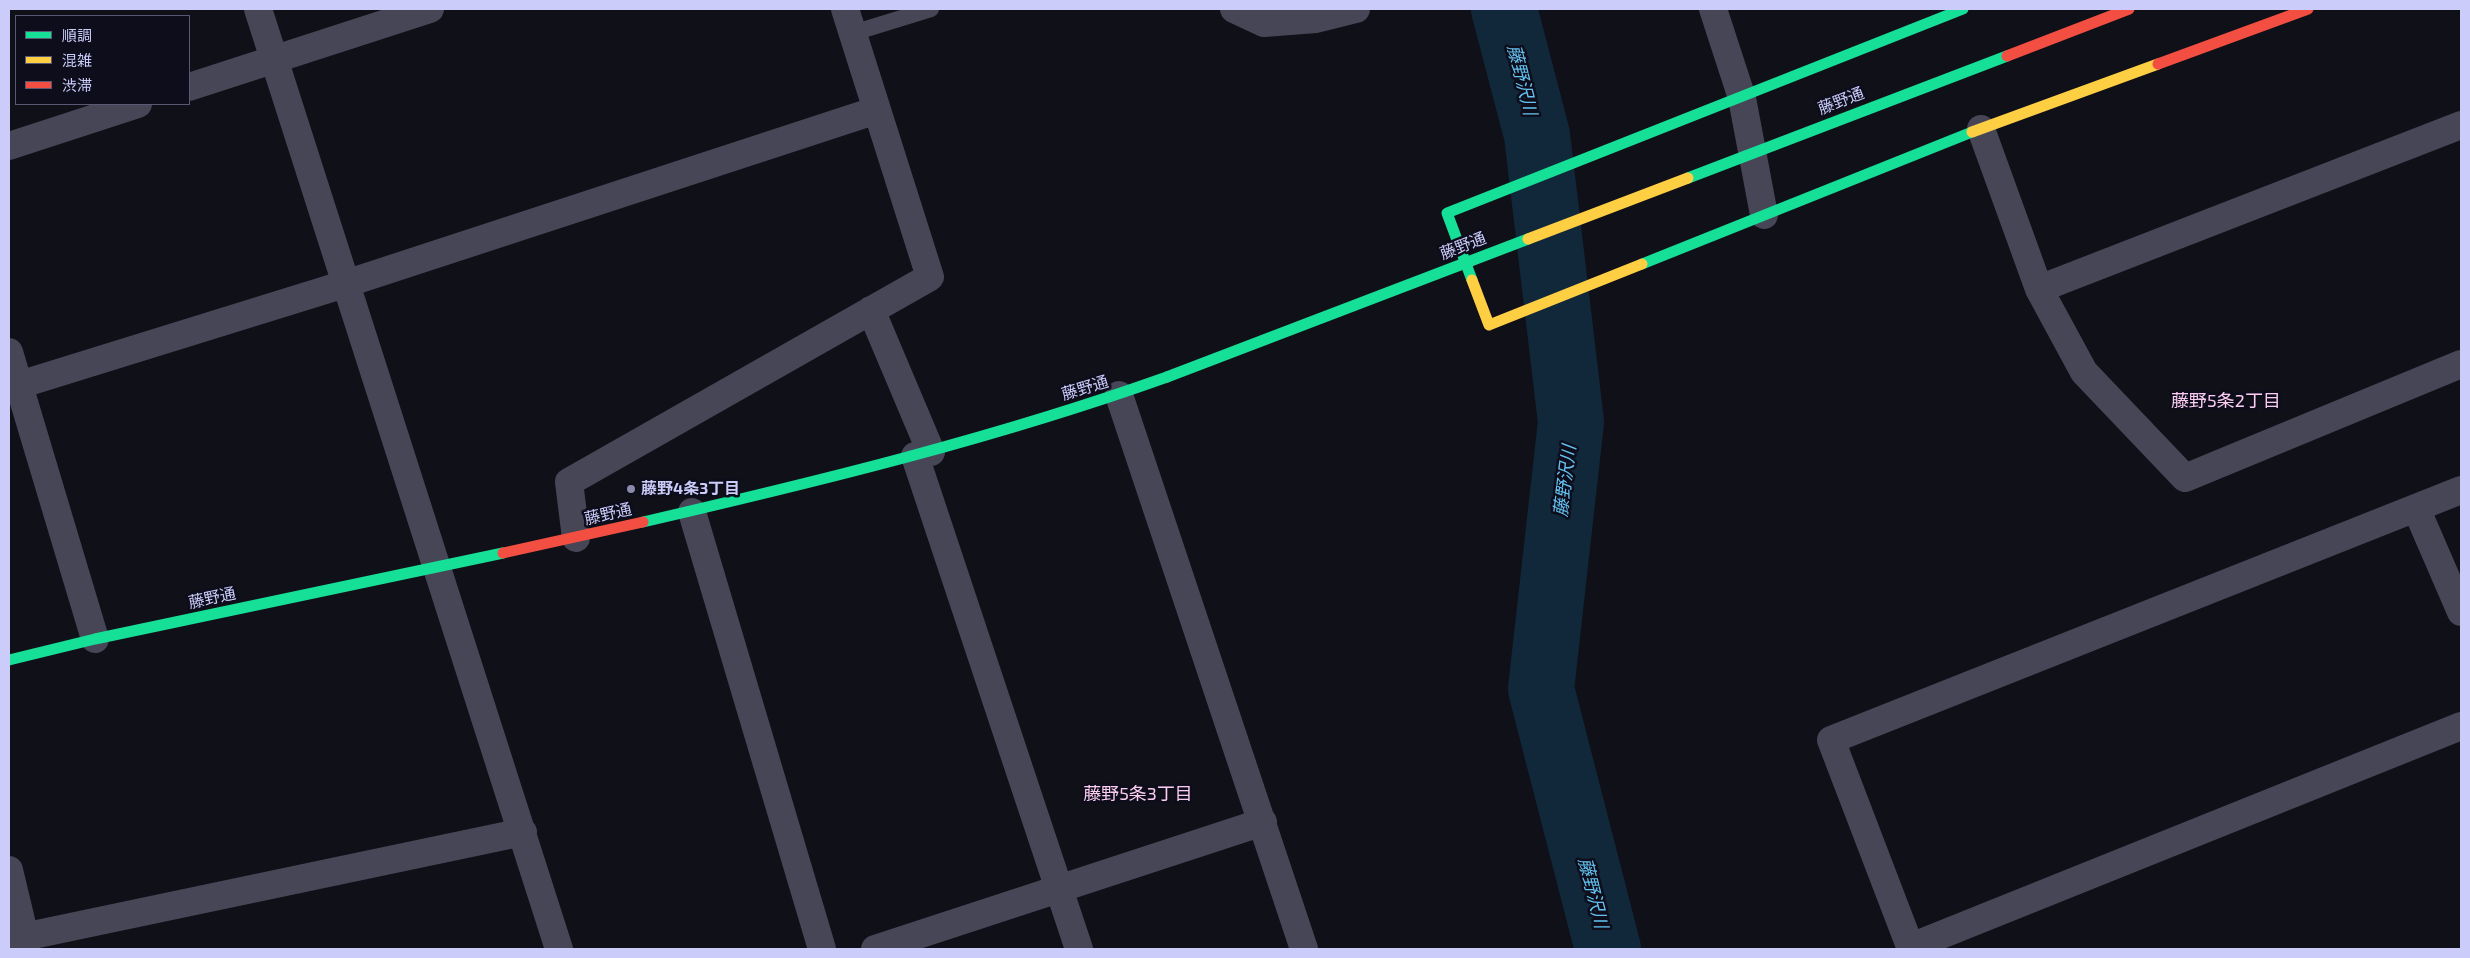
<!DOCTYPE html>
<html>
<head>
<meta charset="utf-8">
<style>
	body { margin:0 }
	#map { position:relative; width:2470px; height:958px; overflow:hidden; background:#101018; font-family:"Exo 2","Noto Sans JP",sans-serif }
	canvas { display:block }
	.frame { position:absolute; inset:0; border:10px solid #cbccfa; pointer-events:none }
	.legend { position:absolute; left:15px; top:15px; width:175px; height:90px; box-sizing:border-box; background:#0d0d1b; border:1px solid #595974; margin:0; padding:6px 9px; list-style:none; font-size:15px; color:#cbccfa }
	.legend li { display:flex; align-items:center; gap:10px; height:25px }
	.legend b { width:25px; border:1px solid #595974 }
</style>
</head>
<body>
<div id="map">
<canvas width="2470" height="958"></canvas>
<div class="frame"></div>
<ul class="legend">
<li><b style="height:6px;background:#16e098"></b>順調</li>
<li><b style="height:6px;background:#ffcf43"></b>混雑</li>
<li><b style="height:6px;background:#f24e42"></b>渋滞</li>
</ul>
</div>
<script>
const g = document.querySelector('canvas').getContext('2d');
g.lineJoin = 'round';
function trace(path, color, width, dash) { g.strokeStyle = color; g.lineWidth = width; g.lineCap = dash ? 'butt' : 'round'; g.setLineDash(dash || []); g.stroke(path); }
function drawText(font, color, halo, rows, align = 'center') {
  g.font = font + ' "Exo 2","Noto Sans JP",sans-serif'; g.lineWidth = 5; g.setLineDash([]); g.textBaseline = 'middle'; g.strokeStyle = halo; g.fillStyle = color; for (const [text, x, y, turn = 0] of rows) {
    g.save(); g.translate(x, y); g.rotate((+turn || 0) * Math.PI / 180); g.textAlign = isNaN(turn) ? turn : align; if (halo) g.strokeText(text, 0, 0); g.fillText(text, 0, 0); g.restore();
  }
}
const river = new Path2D(`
	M 1504,9 L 1537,135 L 1571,422 L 1541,689 L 1608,949`);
const lane = new Path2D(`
	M 853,33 L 931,9`);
const street = new Path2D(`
	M 258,9 L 559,949
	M 1234,9 L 1264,23 L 1316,19 L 1356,9
	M 1713,9 L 1742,98 L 1764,215
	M 189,87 L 430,9
	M 1981,129 L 2039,289 L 2084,372 L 2185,478 L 2461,364
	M 9,146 L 138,104
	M 2039,289 L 2461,125
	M 871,310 L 931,452
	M 9,352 L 95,639
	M 19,385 L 345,284 L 877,110
	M 1119,395 L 1304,949
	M 915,456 L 1079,949
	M 2416,508 L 2461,612
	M 692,512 L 822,949
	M 576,538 L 569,482 L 930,277 L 845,9
	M 9,870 L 25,937
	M 9,940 L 523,832
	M 1911,947 L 2461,726
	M 875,949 L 1263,822
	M 1911,949 L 1831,740 L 2461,490`);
const fast = new Path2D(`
	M 1642,264 L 1972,132
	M 1472,280 L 1447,213 L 1963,9
	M 643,522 C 820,481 996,438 1167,377
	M 9,660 L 95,639 L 503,553`);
const slow = new Path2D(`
	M 1972,132 L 2158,64
	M 1472,280 L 1489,325 L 1642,264`);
const jam = new Path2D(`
	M 2158,64 L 2308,9
	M 503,553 L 643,522`);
const fastBridge = new Path2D(`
	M 1688,178 L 2007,56
	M 1167,377 L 1528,239`);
const slowBridge = new Path2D(`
	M 1528,239 L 1688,178`);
const jamBridge = new Path2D(`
	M 2007,56 L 2129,9`);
const markers = [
	[631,489,5,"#8a8aab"]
];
const streetNames = [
	["藤野通",1841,101,-21],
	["藤野通",1463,246,-21],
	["藤野通",1085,388,-17],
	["藤野通",608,514,-13],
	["藤野通",212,598,-12]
];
const poiNames = [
	["藤野4条3丁目",641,489]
];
const waterNames = [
	["藤野沢川",1522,80,76],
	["藤野沢川",1565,481,-83],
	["藤野沢川",1593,893,76]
];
const neighbourhoodNames = [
	["藤野5条2丁目",2226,401],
	["藤野5条3丁目",1138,794]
];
trace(river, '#11283b', 66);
trace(lane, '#464657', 16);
trace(street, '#464657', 28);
trace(fast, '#16e098', 11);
trace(slow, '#ffcf43', 11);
trace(jam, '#f24e42', 11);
trace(fastBridge, '#16e098', 11);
trace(slowBridge, '#ffcf43', 11);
trace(jamBridge, '#f24e42', 11);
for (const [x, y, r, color] of markers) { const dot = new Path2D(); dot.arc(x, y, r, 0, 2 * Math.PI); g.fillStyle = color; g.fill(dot); trace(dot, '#0d0d1b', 2); }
drawText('16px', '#cbccfa', '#0d0d1b', streetNames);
drawText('bold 16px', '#cbccfa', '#0d0d1b', poiNames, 'left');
drawText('italic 18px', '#63c2f0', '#0d0d1b', waterNames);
drawText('18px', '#facdf0', '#0d0d1b', neighbourhoodNames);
</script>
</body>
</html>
